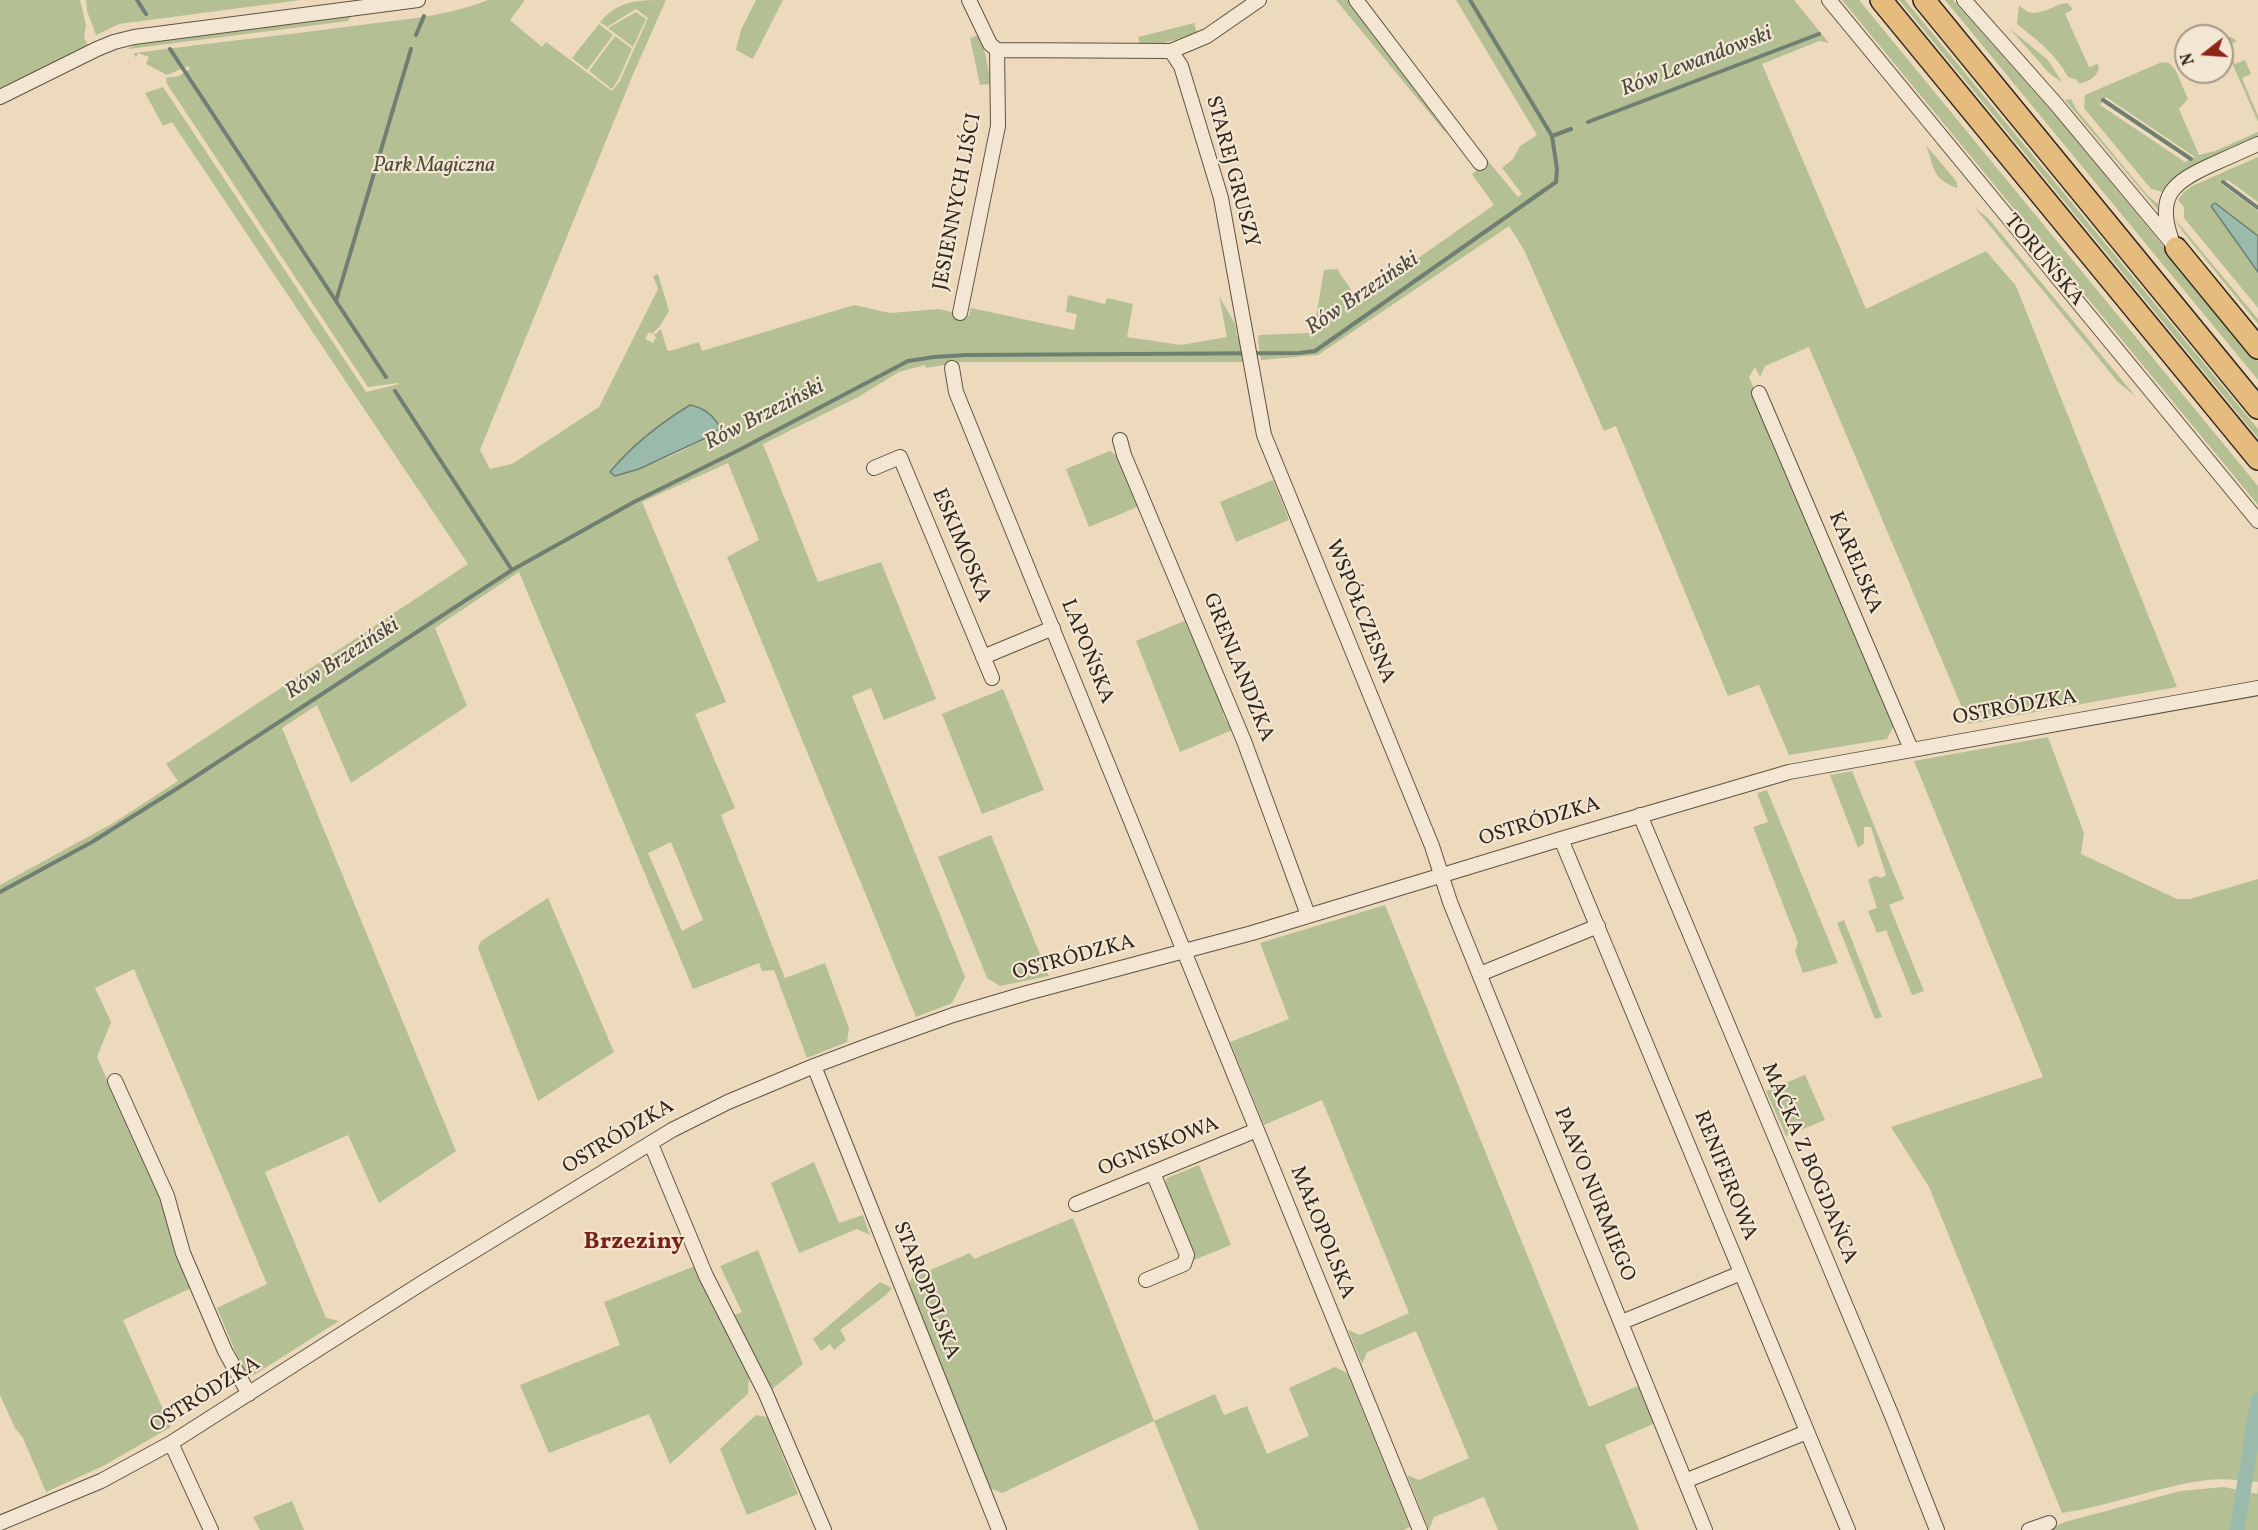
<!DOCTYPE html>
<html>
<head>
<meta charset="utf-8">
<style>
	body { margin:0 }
	#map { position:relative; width:2258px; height:1530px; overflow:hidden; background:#edd9bb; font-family:Vollkorn,serif }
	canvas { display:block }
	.north { position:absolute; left:2174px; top:24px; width:60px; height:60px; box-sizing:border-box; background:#f3e6d3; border:2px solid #a5998a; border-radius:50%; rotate:253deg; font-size:16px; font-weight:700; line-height:24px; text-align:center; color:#2f261d }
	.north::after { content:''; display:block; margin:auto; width:21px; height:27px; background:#8f2418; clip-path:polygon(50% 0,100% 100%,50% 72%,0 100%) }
</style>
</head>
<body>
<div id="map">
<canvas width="2258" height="1530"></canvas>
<div class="north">N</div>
</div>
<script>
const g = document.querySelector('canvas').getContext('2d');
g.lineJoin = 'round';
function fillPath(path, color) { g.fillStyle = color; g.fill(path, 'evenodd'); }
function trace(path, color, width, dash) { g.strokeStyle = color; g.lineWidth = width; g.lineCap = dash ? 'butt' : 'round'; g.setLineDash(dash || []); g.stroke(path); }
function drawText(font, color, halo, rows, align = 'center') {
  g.font = font + ' Vollkorn,serif'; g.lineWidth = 4.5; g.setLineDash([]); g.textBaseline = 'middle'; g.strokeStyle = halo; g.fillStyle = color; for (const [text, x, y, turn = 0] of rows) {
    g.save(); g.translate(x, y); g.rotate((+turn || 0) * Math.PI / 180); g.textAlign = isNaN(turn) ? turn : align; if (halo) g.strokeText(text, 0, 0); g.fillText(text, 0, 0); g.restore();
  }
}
const green = new Path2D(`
	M 0,0 L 80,0 L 86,25 L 84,38 L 88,45 L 0,88 Z
	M 86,0 L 301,0 L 119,24 L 96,35 L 87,11 Z
	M 488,0 L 525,0 L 510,20 L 542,47 L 546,42 L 612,91 L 620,81 L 648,18 L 636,9 L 607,27 L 600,22 C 619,0 638,0 666,0 L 634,72 L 480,450 L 490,469 L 512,464 L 599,407 L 658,289 L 653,276 L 658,274 L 669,311 L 660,326 L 652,334 L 649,332 L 645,339 L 653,343 L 656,337 L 654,335 L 661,329 L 667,350 L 670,351 L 699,342 L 702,351 L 854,305 L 890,313 L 939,309 L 969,316 L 971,308 L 1074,330 L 1077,314 L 1066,312 L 1068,295 L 1105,304 L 1107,298 L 1133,304 L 1127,337 L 1181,345 L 1227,337 L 1219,296 L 1235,324 L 1237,336 L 1240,337 L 1247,373 L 1245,373 L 1243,362 L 962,362 L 926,368 L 925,365 L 899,372 L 858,397 L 763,444 L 818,582 L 881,562 L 936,699 L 884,720 L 871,688 L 852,696 L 965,977 L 952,1003 L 916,1017 L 727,557 L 759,540 L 728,463 L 642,502 L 726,702 L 695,714 L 735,808 L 721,815 L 785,978 L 825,963 L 849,1028 L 847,1042 L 807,1058 L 774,970 L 762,971 L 759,963 L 693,989 L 519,572 L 435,628 L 467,706 L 351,783 L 317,705 L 282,728 L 456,1151 L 379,1203 L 348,1135 L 265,1172 L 326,1318 L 339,1321 L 254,1375 L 244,1372 L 217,1308 L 267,1284 L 134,969 L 95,988 L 111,1022 L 97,1057 L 163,1204 L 174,1246 L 191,1288 L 123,1320 L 171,1427 L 105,1465 L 46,1492 L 23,1438 L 15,1428 L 0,1395 L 0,885 L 115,822 L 178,781 L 166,764 L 468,564 L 172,122 L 163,126 L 145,93 L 163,87 L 366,392 L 399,384 L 398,383 L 368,387 L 167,84 L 166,78 L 179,76 L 190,69 L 188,66 L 167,75 L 146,64 L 149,57 L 138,53 L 136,58 L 134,54 L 135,53 C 207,43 280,36 353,26 C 397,20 446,17 488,0 ZM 690,406 L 706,411 L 720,428 C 692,450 649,466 616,476 ZM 671,842 L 703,920 L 682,931 L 648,853 Z
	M 756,0 L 783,0 L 753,59 L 736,50 L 741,30 Z
	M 1336,0 L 1348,0 L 1447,129 L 1445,132 Z
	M 1456,0 L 1794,0 L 1829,43 L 1819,41 L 1762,64 L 1866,309 L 1986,251 L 2016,286 L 2177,687 L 1969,724 L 1809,347 L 1765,366 L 1760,377 L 1755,367 L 1749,377 L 1895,723 L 1887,739 L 1789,755 L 1759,685 L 1728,696 L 1616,426 L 1604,431 L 1524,250 L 1509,226 L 1318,355 L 1261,360 L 1258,341 L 1259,335 L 1310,333 L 1321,325 L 1316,317 L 1324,270 L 1337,269 L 1358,300 L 1494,205 L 1472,174 L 1488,161 L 1518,197 L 1522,194 L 1502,168 L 1513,159 L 1520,146 L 1537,135 Z
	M 1842,0 L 1859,0 L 2258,486 L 2258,505 Z
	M 1899,0 L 1905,0 L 2258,429 L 2258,438 Z
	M 1945,0 L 1953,0 L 2062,123 L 2258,361 L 2258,380 Z
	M 2067,3 L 2073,9 L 2065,14 L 2089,67 L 2097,64 L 2099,66 C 2098,77 2089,81 2079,84 L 2077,80 L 2068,77 C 2055,53 2038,41 2017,24 L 2019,5 C 2035,23 2049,5 2067,3 Z
	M 636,12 L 646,19 L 633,47 L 608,28 Z
	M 351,16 L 348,21 L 128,49 L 134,45 L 174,38 Z
	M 1194,23 L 1197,33 L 1161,44 L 1140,46 L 1138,37 Z
	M 599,24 L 613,35 L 587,70 L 572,58 Z
	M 2009,28 L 2048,60 L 2062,82 L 2050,74 Z
	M 979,35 L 985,53 L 991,84 L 980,85 L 970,38 Z
	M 615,36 L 632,49 L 618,80 L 612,89 L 589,71 Z
	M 2222,37 L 2231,37 L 2237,41 L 2227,46 L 2235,64 L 2245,60 L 2251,74 L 2242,78 L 2258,116 L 2258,122 L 2225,47 L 2222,48 Z
	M 2162,62 L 2169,63 L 2175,69 L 2188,99 L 2179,109 L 2199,155 L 2215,151 L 2258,132 L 2258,138 L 2182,172 L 2172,180 L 2163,192 L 2151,189 L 2084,108 L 2085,95 ZM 2106,97 L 2195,157 L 2185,162 L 2100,105 Z
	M 2071,99 L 2076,109 L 2148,196 L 2158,204 L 2158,210 L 2065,100 Z
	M 1926,145 L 1957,182 L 1957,188 C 1932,179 1934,167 1926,145 Z
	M 2258,157 L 2258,202 L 2228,180 L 2220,183 L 2258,211 L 2258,308 L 2184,218 L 2184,207 L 2178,200 L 2184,192 L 2192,186 Z
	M 1975,208 L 1988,218 L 2136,397 L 2118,382 Z
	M 2174,218 L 2258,319 L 2258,324 L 2183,232 Z
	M 1110,451 L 1118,457 L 1142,505 L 1089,527 L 1066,469 Z
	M 1273,480 L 1289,520 L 1236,542 L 1220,502 Z
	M 1189,619 L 1227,710 L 1223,713 L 1226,721 L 1231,720 L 1235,729 L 1180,752 L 1136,641 Z
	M 1003,689 L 1044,790 L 982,814 L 942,714 Z
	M 2048,737 L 2084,833 L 2081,854 L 2177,899 L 2190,899 L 2258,879 L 2258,1482 C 2241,1481 2224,1478 2207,1480 C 2158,1486 2111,1506 2062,1513 L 1929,1187 L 1891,1127 L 2043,1077 L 1914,761 Z
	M 1852,771 L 1904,899 L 1889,905 L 1924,991 L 1912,995 L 1886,930 L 1877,933 L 1868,911 L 1877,908 L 1868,880 L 1875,876 L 1881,878 L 1886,875 L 1871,827 L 1864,827 L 1864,843 L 1858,848 L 1830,775 Z
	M 1767,790 L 1838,963 L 1803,973 L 1795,951 L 1798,943 L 1753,827 L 1768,822 L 1757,793 Z
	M 991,835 L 1049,976 L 1000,986 L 987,978 L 938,857 Z
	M 548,898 L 614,1052 L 538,1101 L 478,948 L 481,941 Z
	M 1385,905 L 1589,1407 L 1640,1385 L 1655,1423 L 1605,1445 L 1639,1530 L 1498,1530 L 1484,1497 L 1434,1517 L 1429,1530 L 1407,1475 L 1419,1480 L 1469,1458 L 1416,1331 L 1367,1352 L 1362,1364 L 1348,1330 L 1360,1335 L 1409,1313 L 1322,1100 L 1264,1125 L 1230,1042 L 1289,1019 L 1260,943 Z
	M 1844,920 L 1882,1017 L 1875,1019 L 1837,923 Z
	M 1805,1075 L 1825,1120 L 1786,1136 L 1766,1091 Z
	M 814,1162 L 839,1223 L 863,1215 L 870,1235 L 857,1229 L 799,1253 L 771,1183 Z
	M 1199,1165 L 1231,1245 L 1194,1260 L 1164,1186 L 1167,1178 Z
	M 1073,1218 L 1154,1421 L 1215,1394 L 1224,1415 L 1247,1406 L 1267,1454 L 1309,1436 L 1289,1388 L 1335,1367 L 1347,1373 L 1410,1527 L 1404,1530 L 1199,1530 L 1154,1421 L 1002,1493 L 989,1488 L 907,1286 L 912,1278 L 970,1253 L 974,1259 Z
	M 758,1250 L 803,1364 L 771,1390 L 733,1315 L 742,1312 L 720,1266 Z
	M 695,1266 L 749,1377 L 748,1394 L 670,1464 L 649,1414 L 549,1453 L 520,1385 L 620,1345 L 604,1302 Z
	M 880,1282 L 892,1288 L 886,1295 L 840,1330 L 846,1340 L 834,1350 L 830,1344 L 821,1351 L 813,1339 Z
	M 756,1415 L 767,1417 L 798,1494 L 747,1515 L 720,1449 Z
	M 2224,1487 L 2257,1494 L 2258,1488 L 2258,1530 L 2046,1530 L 2065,1522 L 2180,1491 Z
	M 292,1501 L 304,1530 L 260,1530 L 253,1517 Z`);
const water = new Path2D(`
	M 2215,203 L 2258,236 L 2258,272 L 2211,206 Z
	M 690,405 C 704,408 714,415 720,428 L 710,436 L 639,469 L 615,476 L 610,472 C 633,444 659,424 690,405 Z`);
const stream = new Path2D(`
	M 137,0 L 146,14
	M 416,35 L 424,16
	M 170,49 L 386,377
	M 2103,100 L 2191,159
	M 1588,122 L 1819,34
	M 1552,136 L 1571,129
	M 2223,182 L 2258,208
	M 336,301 L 411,49
	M 395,391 L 512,570
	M 0,892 L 92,842 L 181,786 L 512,570 L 634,502 L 741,449 L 908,361 L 934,357 L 966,355 L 1299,353 L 1315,351 L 1556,182 L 1557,169 L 1552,136 L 1470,0`);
const canal = new Path2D(`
	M 2237,1530 L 2258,1400`);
const minor = new Path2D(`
	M 969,0 L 990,44 L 997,50
	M 1356,0 L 1480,163
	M 1829,0 L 2258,521
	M 1964,0 L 2056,104 L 2176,248
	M 997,50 L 1171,51 L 1207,36 L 1259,0
	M 1171,51 L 1181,66 L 1221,198 L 1264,435 L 1432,846 L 1450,902 L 1705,1530
	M 0,97 L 97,49 L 114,42 L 134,37 L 418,0
	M 2171,238 C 2156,195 2174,182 2211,165 C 2227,158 2242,151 2258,144
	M 960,313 L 998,126 L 997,50
	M 952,368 L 956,392 L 1420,1530
	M 1759,393 L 1911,749
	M 1120,440 L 1124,455 L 1244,741 L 1308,915
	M 874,468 L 900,457 L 992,678
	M 983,657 L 1053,628
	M 1640,815 L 1892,1416 L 1937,1530
	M 1561,839 L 1848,1530
	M 1480,974 L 1598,926
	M 814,1066 L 999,1530
	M 115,1081 L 167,1196 L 183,1253 L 225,1351 L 249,1394
	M 651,1144 L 706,1276 L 765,1392 L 824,1530
	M 1076,1204 L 1257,1130
	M 1146,1280 L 1184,1264 L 1187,1255 L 1153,1173
	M 1622,1322 L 1741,1273
	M 171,1443 L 211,1530
	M 1685,1481 L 1807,1432
	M 0,1523 L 101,1481 L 171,1443 L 425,1281 L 672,1130 L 728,1102 L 814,1066 L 875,1043 L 953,1015 L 1027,993 L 1252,933 L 1561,839 L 1789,772 L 2258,688
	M 2029,1530 L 2049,1523`);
const highway = new Path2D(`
	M 1881,0 L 2258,459
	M 1924,0 L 2258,408
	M 2176,248 L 2258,348`);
const parkNames = [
	["Park Magiczna",434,167]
];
const streetNames = [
	["STAREJ GRUSZY",1231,172,75],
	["JESIENNYCH LIŚCI",959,202,-79],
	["TORUŃSKA",2043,261,50],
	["ESKIMOSKA",960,546,67],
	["KARELSKA",1854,563,67],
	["WSPÓŁCZESNA",1359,612,68],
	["LAPOŃSKA",1086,652,68],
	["GRENLANDZKA",1237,668,68],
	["OSTRÓDZKA",2015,709,-10],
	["OSTRÓDZKA",1540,823,-17],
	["OSTRÓDZKA",1074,959,-15],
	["OSTRÓDZKA",619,1138,-31],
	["OGNISKOWA",1159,1148,-22],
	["MAĆKA Z BOGDAŃCA",1808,1164,67],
	["RENIFEROWA",1724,1176,68],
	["PAAVO NURMIEGO",1593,1195,68],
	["MAŁOPOLSKA",1321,1233,68],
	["STAROPOLSKA",925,1291,68],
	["OSTRÓDZKA",206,1396,-32]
];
const waterNames = [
	["Rów Lewandowski",1697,63,-21],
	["Rów Brzeziński",1363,295,-34],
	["Rów Brzeziński",765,416,-27],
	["Rów Brzeziński",343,660,-33]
];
const quarterNames = [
	["Brzeziny",634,1244]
];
fillPath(green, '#b4c093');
fillPath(water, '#9abbab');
trace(water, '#6f7f72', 1.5);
trace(stream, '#6f7f72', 4);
trace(canal, '#9abbab', 15);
trace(minor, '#5e5344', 16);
trace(highway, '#2f261d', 24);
trace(minor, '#f3e6d3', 14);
trace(highway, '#e6bc7e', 21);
drawText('italic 21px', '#504c3a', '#f3e6d3', parkNames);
drawText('21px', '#2f261d', '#f3e6d3', streetNames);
drawText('italic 22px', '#4a4b40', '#f3e6d3', waterNames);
drawText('bold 24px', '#7a1f14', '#f3e6d3', quarterNames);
</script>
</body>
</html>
